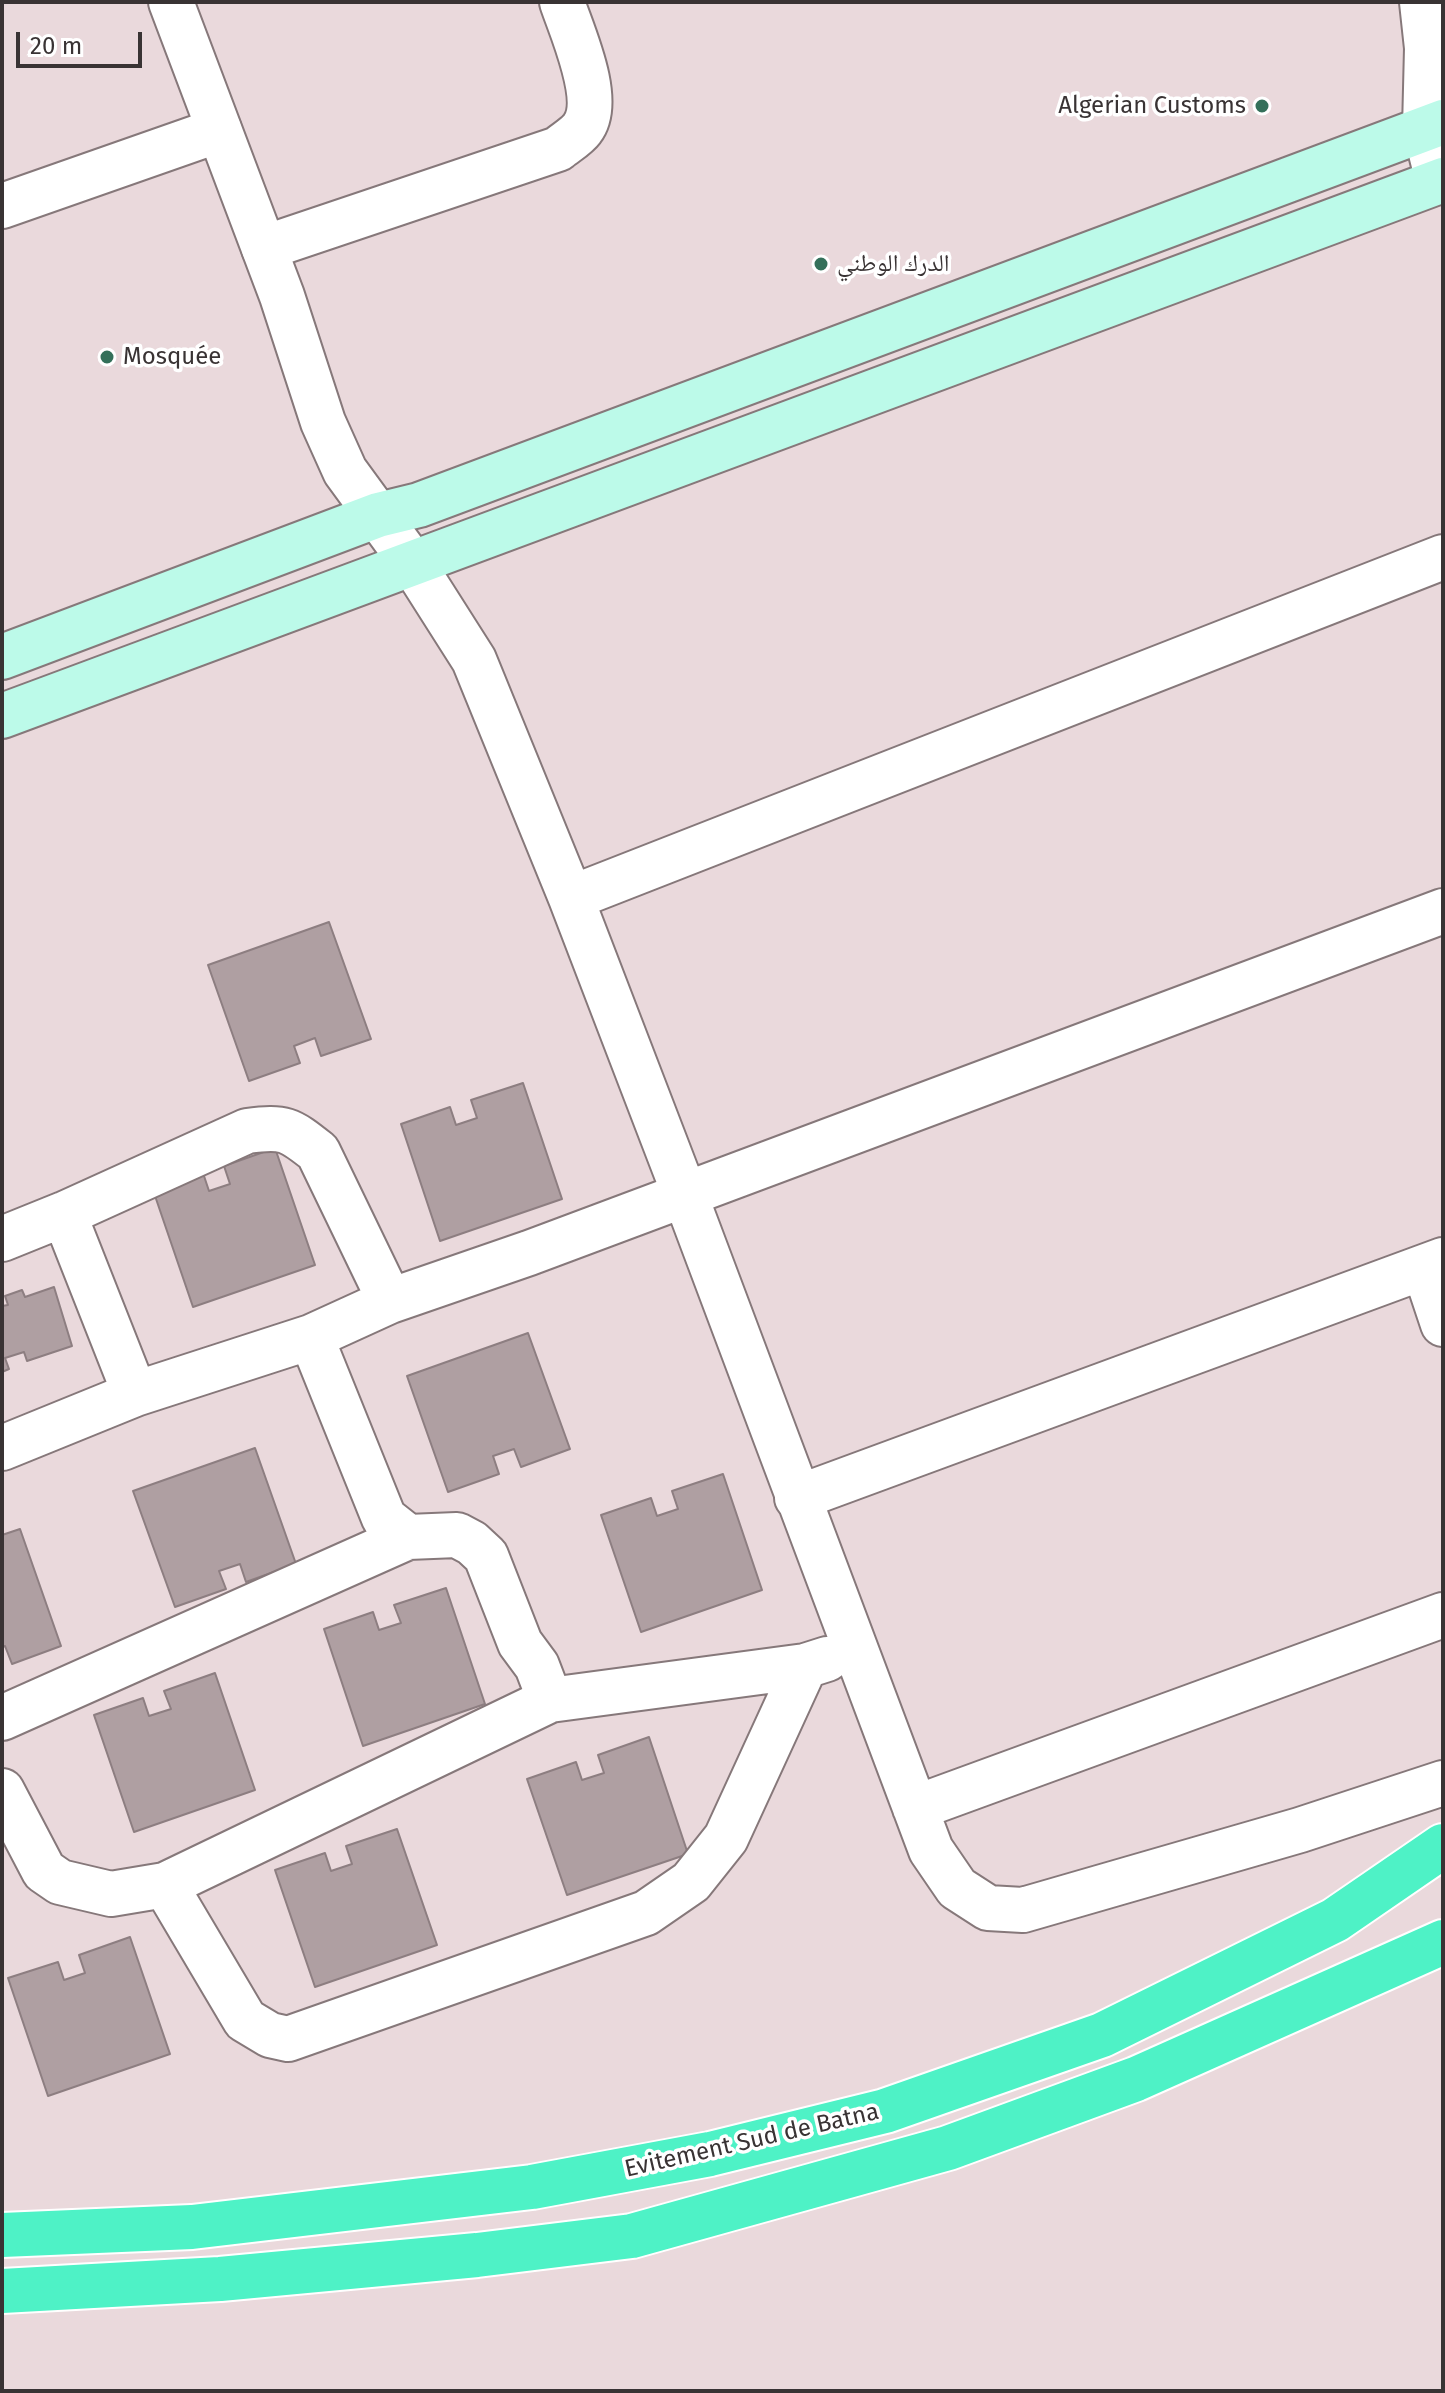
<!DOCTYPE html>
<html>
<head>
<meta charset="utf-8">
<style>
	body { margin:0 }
	#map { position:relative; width:1445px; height:2393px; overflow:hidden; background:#ead9dc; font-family:"Fira Sans",sans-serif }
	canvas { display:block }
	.frame { position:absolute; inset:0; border:4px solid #393334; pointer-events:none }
	.scale { position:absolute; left:16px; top:32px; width:126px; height:36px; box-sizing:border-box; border:4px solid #393334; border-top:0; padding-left:10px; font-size:24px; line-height:28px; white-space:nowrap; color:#393334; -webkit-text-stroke:6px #fff; paint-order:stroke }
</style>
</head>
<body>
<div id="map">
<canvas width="1445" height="2393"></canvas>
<div class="frame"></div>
<div class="scale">20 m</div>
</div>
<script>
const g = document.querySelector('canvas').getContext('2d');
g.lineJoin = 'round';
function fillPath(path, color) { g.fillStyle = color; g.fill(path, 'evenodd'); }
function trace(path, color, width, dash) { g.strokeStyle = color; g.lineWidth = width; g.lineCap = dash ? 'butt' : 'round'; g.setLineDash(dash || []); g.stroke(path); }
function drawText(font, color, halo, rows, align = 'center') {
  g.font = font + ' "Fira Sans","Noto Naskh Arabic",sans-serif'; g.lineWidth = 7; g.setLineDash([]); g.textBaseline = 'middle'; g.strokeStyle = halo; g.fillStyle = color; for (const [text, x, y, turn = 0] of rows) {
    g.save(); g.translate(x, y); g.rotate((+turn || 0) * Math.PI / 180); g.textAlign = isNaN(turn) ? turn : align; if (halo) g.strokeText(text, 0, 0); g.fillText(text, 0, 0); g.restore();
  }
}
const building = new Path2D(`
	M 329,922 L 371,1039 L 321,1056 L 315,1038 L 294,1046 L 300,1063 L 249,1081 L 208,965 Z
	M 523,1083 L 562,1199 L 440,1241 L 401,1124 L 450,1107 L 456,1125 L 477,1118 L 471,1100 Z
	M 275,1148 L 315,1265 L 193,1307 L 153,1190 L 203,1173 L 209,1191 L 230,1184 L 224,1166 Z
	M 54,1287 L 72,1346 L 27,1361 L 24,1352 L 5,1358 L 9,1369 L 2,1372 L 2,1306 L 8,1305 L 5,1296 L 22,1290 L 25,1297 Z
	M 528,1333 L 570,1449 L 521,1467 L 514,1449 L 493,1456 L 499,1474 L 448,1492 L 407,1376 Z
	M 255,1448 L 296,1564 L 246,1582 L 240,1564 L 219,1571 L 226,1589 L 175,1607 L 133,1491 Z
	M 723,1474 L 762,1590 L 641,1632 L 601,1515 L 651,1498 L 657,1516 L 678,1509 L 672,1491 Z
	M 20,1529 L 61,1646 L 12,1664 L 5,1646 L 2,1647 L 2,1535 Z
	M 446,1588 L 485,1704 L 363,1746 L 324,1629 L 373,1612 L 379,1630 L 401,1623 L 394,1605 Z
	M 215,1673 L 255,1790 L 134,1832 L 94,1715 L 143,1698 L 149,1716 L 171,1709 L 164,1691 Z
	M 649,1737 L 688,1854 L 567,1895 L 527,1779 L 576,1762 L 582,1780 L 604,1773 L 598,1755 Z
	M 397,1829 L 437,1945 L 315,1987 L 275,1870 L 325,1853 L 331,1871 L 352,1864 L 346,1846 Z
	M 130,1937 L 170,2054 L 48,2096 L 8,1978 L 58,1962 L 64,1980 L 85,1973 L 79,1955 Z`);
const minor = new Path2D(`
	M 1422,2 L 1427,48 L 1425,129 L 1438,181
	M 2,206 L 219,130
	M 264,248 L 558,149 C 565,143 576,137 582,129 C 604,101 572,32 562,2
	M 413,564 L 474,660 L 571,898 L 685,1195 L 931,1850 L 957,1888 L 988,1908 L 1023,1910 L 1300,1830 L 1443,1783
	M 571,898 L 1443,557
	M 64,1214 L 135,1394
	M 2,1239 L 64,1214 L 247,1131 C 285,1126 289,1129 318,1152 L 390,1301
	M 1424,1267 L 1443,1324
	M 311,1337 L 384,1518 L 408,1537 L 457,1535 L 472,1543 L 486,1556 L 520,1643 L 537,1666 L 550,1700 L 805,1666 L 827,1659
	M 2,1448 L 135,1394 L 311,1337 L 390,1301 L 529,1253 L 1443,911
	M 797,1498 L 1443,1260
	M 2,1718 L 408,1537
	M 2,1791 L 44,1871 L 60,1882 L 111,1894 L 165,1885 L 245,2020 L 270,2035 L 288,2039 L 646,1913 L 691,1882 L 726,1838 L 805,1666
	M 915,1808 L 1443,1615
	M 165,1885 L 550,1700`);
const tertiary = new Path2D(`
	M 171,2 L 282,296 L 323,422 L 345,471 L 413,564`);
const secondary = new Path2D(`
	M 2,657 L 378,515 L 419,505 L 1443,122
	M 2,716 L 1443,180`);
const trunk = new Path2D(`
	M 2,2235 L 192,2227 L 532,2187 L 710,2154 L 885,2111 L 1102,2035 L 1335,1920 L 1443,1846
	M 2,2291 L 220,2279 L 477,2255 L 632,2236 L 948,2148 L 1136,2079 L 1443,1942`);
const markers = [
	[1262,106,8,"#34705a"],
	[821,264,8,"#34705a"],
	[107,357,8,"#34705a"]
];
const poiNames = [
	["Algerian Customs",1246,106,"right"],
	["الدرك الوطني",837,264],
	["Mosquée",123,357]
];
const streetNames = [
	["Evitement Sud de Batna",752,2141,-13]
];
fillPath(building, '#af9fa2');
trace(building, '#8d7e81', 2);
trace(minor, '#86787a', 48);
trace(tertiary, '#86787a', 48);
trace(secondary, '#86787a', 48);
trace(trunk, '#fff', 48);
trace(minor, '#fff', 44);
trace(tertiary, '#fff', 44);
trace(secondary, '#bcfae9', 44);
trace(trunk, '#4ef2c6', 44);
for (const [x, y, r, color] of markers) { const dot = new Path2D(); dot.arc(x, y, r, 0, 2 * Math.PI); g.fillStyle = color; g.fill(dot); trace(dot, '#fff', 3); }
drawText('24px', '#393334', '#fff', poiNames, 'left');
drawText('24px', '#393334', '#fff', streetNames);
</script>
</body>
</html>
